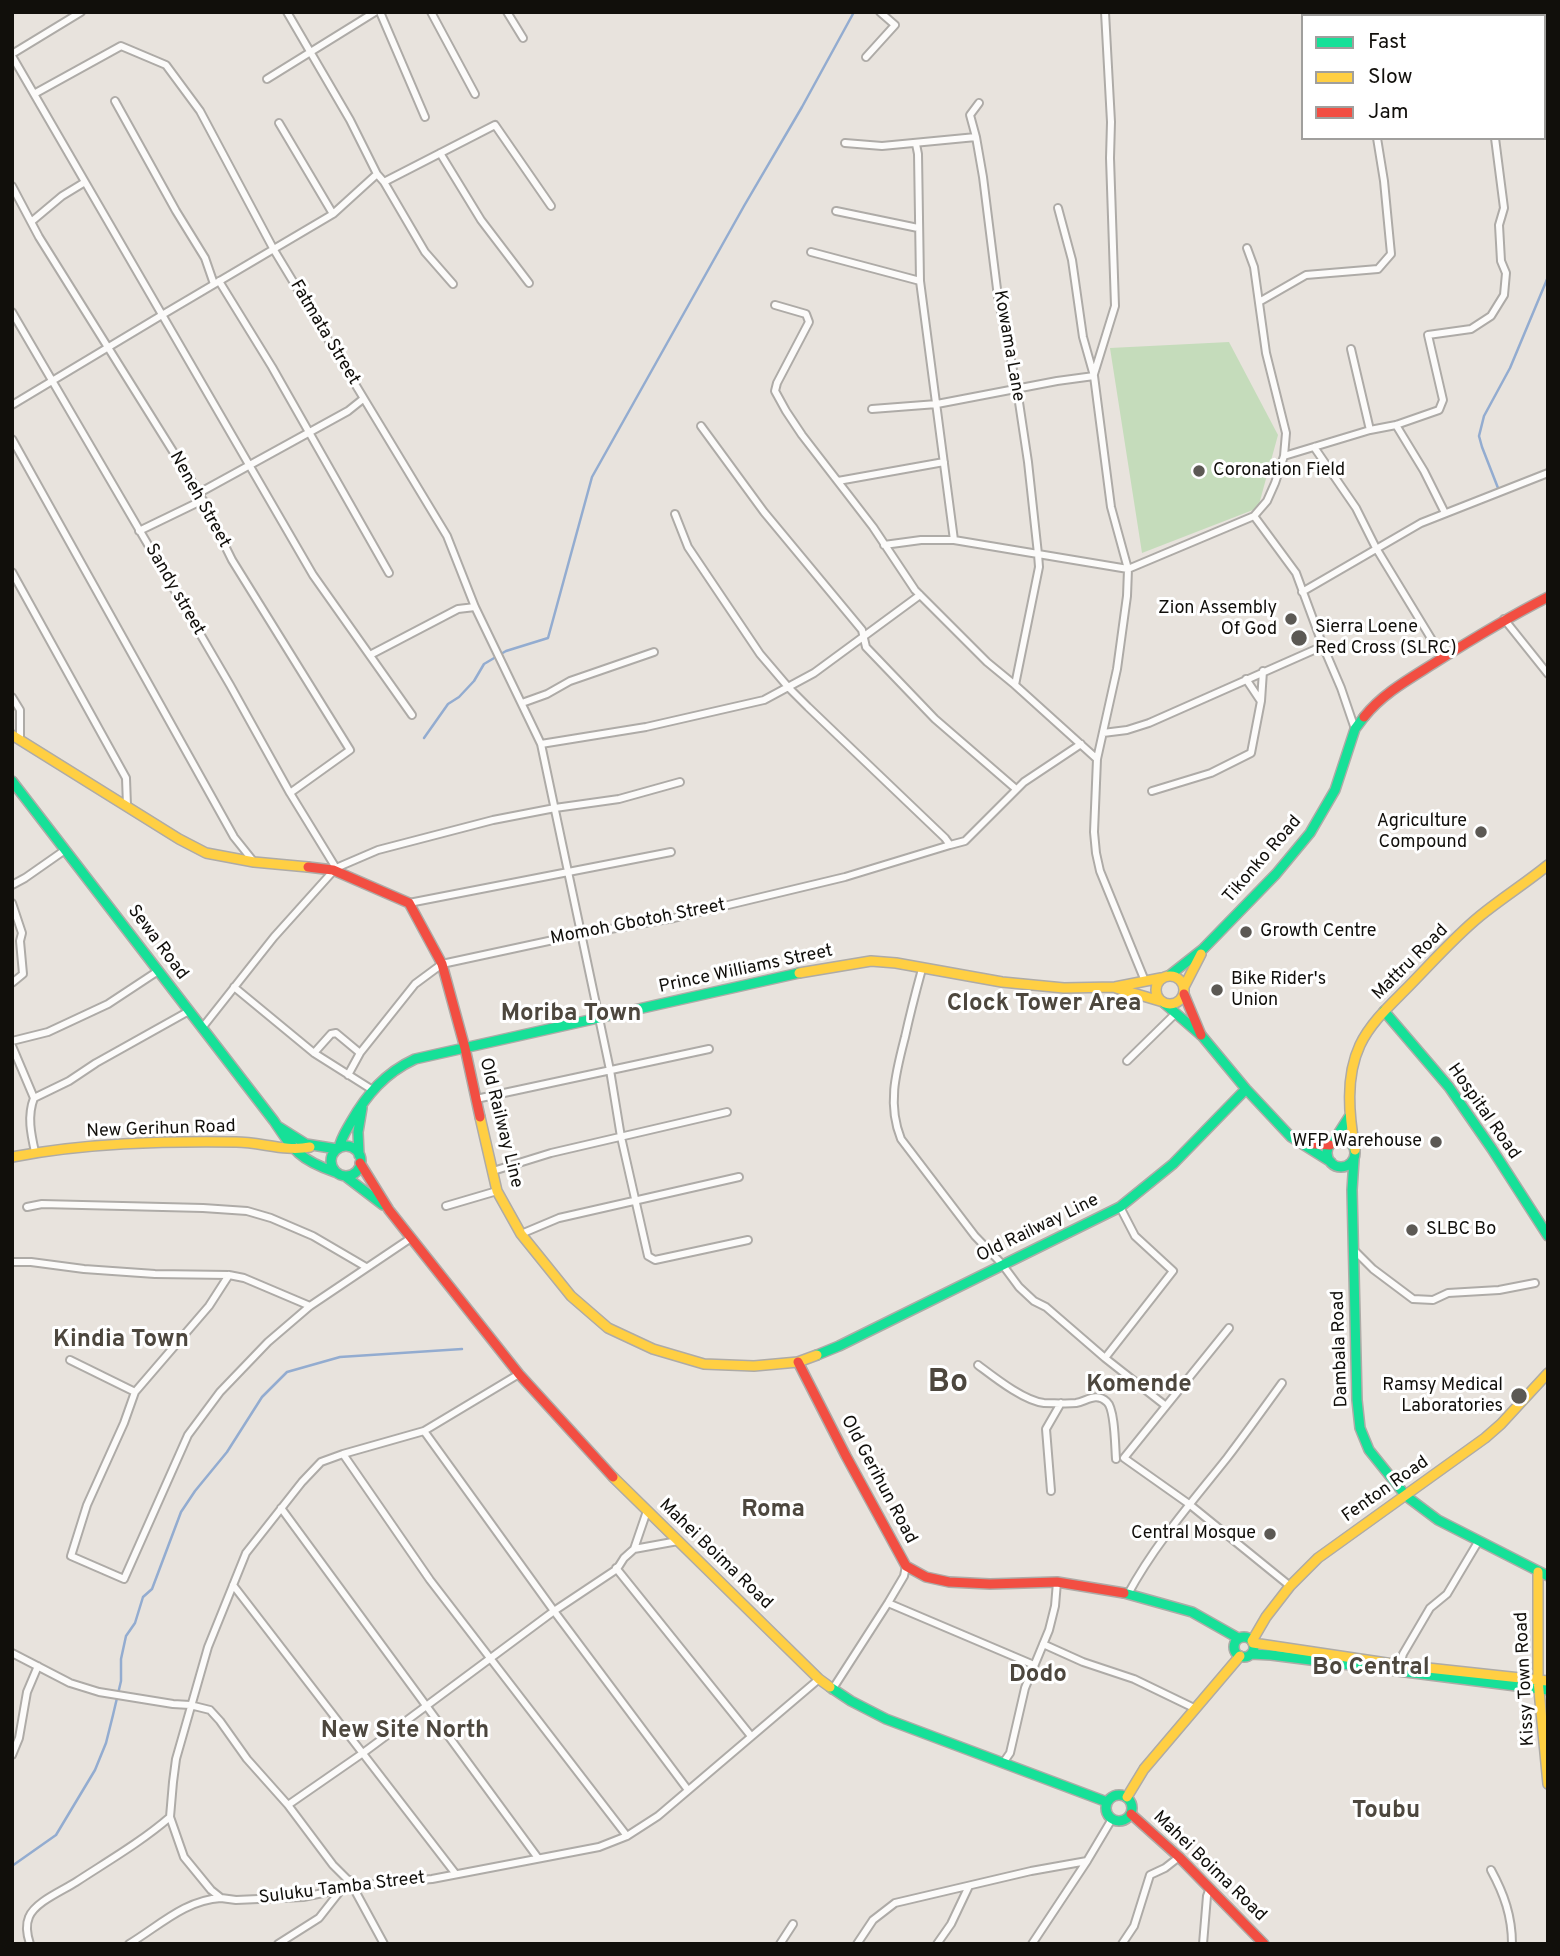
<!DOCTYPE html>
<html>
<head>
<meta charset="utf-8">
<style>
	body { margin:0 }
	#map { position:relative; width:1560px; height:1956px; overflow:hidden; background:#e8e3dd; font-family:Overpass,sans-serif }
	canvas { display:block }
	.frame { position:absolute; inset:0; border:14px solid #110f0b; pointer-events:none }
	.legend { position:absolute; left:1301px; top:14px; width:245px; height:126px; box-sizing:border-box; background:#fff; border:2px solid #a09f9d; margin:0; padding:9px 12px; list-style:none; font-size:21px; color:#110f0b }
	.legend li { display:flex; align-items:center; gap:14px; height:35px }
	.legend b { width:35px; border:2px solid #a09f9d }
</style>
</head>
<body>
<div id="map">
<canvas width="1560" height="1956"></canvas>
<div class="frame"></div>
<ul class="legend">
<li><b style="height:9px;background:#16e098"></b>Fast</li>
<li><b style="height:9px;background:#ffcf43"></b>Slow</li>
<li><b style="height:9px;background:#f24e42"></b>Jam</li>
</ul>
</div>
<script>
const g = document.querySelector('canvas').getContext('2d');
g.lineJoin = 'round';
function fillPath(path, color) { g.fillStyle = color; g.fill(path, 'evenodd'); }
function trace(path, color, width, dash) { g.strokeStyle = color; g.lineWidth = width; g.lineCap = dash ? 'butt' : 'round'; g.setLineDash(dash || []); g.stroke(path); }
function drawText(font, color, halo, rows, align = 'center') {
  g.font = font + ' Overpass,sans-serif'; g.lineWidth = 6; g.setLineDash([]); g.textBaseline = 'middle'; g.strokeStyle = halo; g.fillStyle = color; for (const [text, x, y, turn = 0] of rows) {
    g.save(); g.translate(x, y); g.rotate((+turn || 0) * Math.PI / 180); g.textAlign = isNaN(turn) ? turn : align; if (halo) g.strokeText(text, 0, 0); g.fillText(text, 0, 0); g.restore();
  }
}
const green = new Path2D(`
	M 1229,342 L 1278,435 L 1258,508 L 1142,553 L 1110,348 Z`);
const stream = new Path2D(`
	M 1498,488 L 1482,447 L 1479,436 L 1484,416 L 1510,368 L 1548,277
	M 424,738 L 448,704 L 459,697 L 474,681 L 484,664 L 506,651 L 548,638 L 592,477 L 744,206 L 802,107 L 854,12
	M 12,1866 L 56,1835 L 95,1770 L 106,1743 L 113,1715 L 121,1681 L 121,1659 L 126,1636 L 135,1623 L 143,1597 L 152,1589 L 181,1512 L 195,1491 L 227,1452 L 262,1397 L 287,1372 L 340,1357 L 462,1349`);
const street = new Path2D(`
	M 287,12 L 350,120 L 377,174 L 384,182 L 425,252 L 453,284
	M 380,12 L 425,117
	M 431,12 L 475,94
	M 507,12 L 523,38
	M 12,54 L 81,12
	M 12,56 L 313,575 L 412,715
	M 866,57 L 895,25 L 880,12
	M 1544,59 L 1548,56
	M 267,79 L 375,12
	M 34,94 L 121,46 L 166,65 L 200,111 L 274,250 L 447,536 L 475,607 L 541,744 L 610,1070 L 621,1137 L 648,1256 L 655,1260 L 748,1240
	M 115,101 L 176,211 L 205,258 L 214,284
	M 279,123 L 333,214
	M 976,137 L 970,115 L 979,103
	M 845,143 L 882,146 L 976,137 L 983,177 L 998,297 L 1017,389 L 1028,462 L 1038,554 L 1039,567 L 1015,685
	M 916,144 L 918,154 L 920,281 L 954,540
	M 440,153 L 481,220 L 529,283
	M 384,182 L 495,125 L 551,206
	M 12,186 L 39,237 L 199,493 L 232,560 L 350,750 L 290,793
	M 1058,208 L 1072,260 L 1083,337 L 1094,376 L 1111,507 L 1128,569 L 1127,596 L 1117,669 L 1097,759 L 1094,832 L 1096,853 L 1100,871 L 1145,981
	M 836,211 L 918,228
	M 31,222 L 62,196 L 85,182
	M 811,252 L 920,281
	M 219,281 L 272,367 L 389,573
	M 1259,302 L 1306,275 L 1378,269 L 1391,254 L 1384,181 L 1377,138
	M 775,305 L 806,314 L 809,322 L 777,383 L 775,391 L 786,411 L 802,435 L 873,527 L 915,590 L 987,662 L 1015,685 L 1097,759
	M 12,312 L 230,685 L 290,793 L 336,868
	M 1351,349 L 1370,430
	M 1094,374 L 1115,306 L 1110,158 L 1111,122 L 1105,12
	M 12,405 L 162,315 L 333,214 L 377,174
	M 872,409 L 937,404 L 1057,381 L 1094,376
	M 1396,425 L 1424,471 L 1445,513
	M 701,426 L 764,512 L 862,630 L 866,647 L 935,719 L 1016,789
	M 12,439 L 234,837 L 254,862
	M 1314,447 L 1356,508 L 1376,548 L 1443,658
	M 1284,456 L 1370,430 L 1396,425 L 1439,410 L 1443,400 L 1428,335 L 1471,329 L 1491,316 L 1504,295 L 1506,273 L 1501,261 L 1499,225 L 1504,208 L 1495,138
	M 838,481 L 944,462
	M 199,493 L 348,411 L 363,399
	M 675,514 L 688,547 L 760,654 L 789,688 L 808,707 L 945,838 L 950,845 L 965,841 L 1024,782 L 1081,744
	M 1254,516 L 1296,573 L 1323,646 L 1341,688 L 1355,729
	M 139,531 L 203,500
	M 884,545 L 921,540 L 954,540 L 1128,569
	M 1128,569 L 1254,516 L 1267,501 L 1275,483 L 1284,456 L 1286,433 L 1266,353 L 1254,267 L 1247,248
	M 12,572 L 126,778 L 127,806
	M 1302,592 L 1421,523 L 1548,473
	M 1504,619 L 1548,674
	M 370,655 L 458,609 L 475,607
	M 1246,679 L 1260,700
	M 12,697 L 20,710 L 20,740
	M 522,703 L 547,694 L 570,681 L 654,652
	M 1103,733 L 1127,730 L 1149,723 L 1323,646
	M 541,744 L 646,727 L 764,700 L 814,673 L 920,595
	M 1152,791 L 1211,773 L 1251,753 L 1261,701 L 1263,671
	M 12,885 L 25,878 L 65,850
	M 12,903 L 22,933 L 20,941 L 23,974 L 12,983
	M 409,903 L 671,852
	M 922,969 C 916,991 910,1014 905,1037 C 896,1072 887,1104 901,1139 L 975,1236 L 1002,1264 L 1019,1287 L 1034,1301 L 1046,1307 L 1105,1358 L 1166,1406
	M 234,987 L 314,1053 L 371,1089
	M 202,1028 L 274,937 L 336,868 L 378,850 L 493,820 L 555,808 L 619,799 L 680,782
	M 12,1041 L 48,1032 L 108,1004 L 158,971
	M 12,1046 L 34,1098 C 27,1116 31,1134 35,1152
	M 314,1053 L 331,1034 L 336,1033 L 360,1053 L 348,1075
	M 360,1053 L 415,984 L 442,964 L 581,934 L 674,918 L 845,877 L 950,845
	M 1127,1061 L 1175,1014
	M 34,1098 L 69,1081 L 96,1063 L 189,1011
	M 476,1099 L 709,1049
	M 493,1171 L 551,1153 L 727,1112
	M 446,1206 L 497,1191
	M 27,1207 L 42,1204 L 203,1208 L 247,1211 L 271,1218 L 313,1236 L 366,1267
	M 521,1234 L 559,1218 L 739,1177
	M 1354,1250 L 1373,1269 L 1413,1299 L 1433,1300 L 1448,1293 L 1499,1290 L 1535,1283
	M 12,1262 L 31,1262 L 84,1269 L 155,1274 L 229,1275 L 244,1278 L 310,1306
	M 229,1275 L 209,1306 L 135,1392 L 124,1423 L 87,1505 L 71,1556 L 124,1579 L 188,1435 L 220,1392 L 268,1342 L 310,1306 L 411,1238
	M 1229,1328 L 1124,1458 L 1189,1504 L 1290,1586
	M 1105,1358 L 1173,1271 L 1135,1236 L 1120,1207
	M 70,1360 L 135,1392
	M 978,1365 C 994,1377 1024,1401 1044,1403 C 1054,1403 1066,1404 1076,1403 C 1087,1401 1096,1392 1107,1402 C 1115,1409 1115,1447 1116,1459
	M 519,1374 L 424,1431 L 343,1454 L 321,1462 L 302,1482 L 246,1553 L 208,1647 L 176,1759 L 173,1782 L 170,1817 L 184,1857 L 211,1890 L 221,1898 L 236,1900 L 303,1897 L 363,1885 L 432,1879 L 599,1847 L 627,1836 L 658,1816 L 819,1679
	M 424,1431 L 554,1611 L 688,1790
	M 343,1454 L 430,1580 L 627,1836
	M 1051,1491 L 1046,1429 L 1061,1403
	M 281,1508 L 538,1858
	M 634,1549 L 647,1511
	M 616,1568 L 751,1736
	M 233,1585 L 455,1873
	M 1128,1594 C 1155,1544 1192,1502 1227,1458 C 1246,1433 1264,1408 1282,1383
	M 888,1603 L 1034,1665
	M 1043,1644 L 1083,1662 L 1134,1679 L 1194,1708
	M 12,1653 L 70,1683 L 99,1692 L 173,1704 L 190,1705 L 210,1710 L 220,1721 L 247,1759 L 288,1805 L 333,1865 L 347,1879 L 361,1885
	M 1400,1665 L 1403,1654 L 1430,1608 L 1447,1594 L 1478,1542
	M 832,1690 L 888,1603 L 904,1576 L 906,1566
	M 12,1755 L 19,1738 L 27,1692 L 38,1666
	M 1003,1763 L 1010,1753 L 1025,1688 L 1049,1630 L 1055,1606 L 1057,1582
	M 288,1805 L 363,1753 L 554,1611 L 617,1569 L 624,1558 L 634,1549 L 678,1541
	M 1491,1870 C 1504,1894 1512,1916 1512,1944
	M 353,1887 L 384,1944
	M 30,1944 C 27,1935 25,1926 29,1917 C 35,1902 62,1891 76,1882 C 108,1861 141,1842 170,1817
	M 129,1944 C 159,1926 185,1900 221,1898
	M 278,1944 L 319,1918 L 341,1890
	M 780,1944 L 793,1924
	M 857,1944 L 873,1920 L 895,1903 L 1031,1871 L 1087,1861
	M 937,1944 L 951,1924 L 969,1886
	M 1032,1944 L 1087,1861 L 1112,1819
	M 1122,1944 L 1134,1926 L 1150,1875 L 1165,1868 L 1179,1857
	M 1203,1944 L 1207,1896 L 1210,1888`);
const fast = new Path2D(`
	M 12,781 L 274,1121 C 294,1151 300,1160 335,1172
	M 1170,975 L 1203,949 L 1276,874 L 1310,833 L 1335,790 L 1355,729 L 1364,717
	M 1164,1003 L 1202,1036 L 1246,1089 L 1291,1137 L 1331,1162
	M 1384,1011 L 1449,1087 L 1492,1149 L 1548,1236
	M 279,1127 L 306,1144 L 337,1149
	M1327 1153a14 14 0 1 1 28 0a14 14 0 1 1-28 0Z
	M 1333,1142 L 1349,1117
	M331 1161a15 15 0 1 1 30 0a15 15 0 1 1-30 0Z
	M 339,1148 C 341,1138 346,1131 351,1122 C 367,1094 385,1073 415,1059 L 799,973
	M 359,1155 L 358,1132 L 362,1108
	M 1354,1159 L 1352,1190 L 1357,1400 L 1360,1428 L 1369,1450 L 1406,1496 L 1438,1520 L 1548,1576
	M 345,1176 L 383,1205
	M 817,1355 L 839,1346 L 1120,1207 L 1173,1164 L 1246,1089
	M 1124,1593 L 1192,1612 L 1238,1638
	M1234 1647a10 10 0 1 1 20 0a10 10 0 1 1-20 0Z
	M 1251,1654 L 1271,1655 L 1548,1690
	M 830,1687 L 851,1701 L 886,1719 L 1107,1802
	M1106 1808a13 13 0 1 1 26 0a13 13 0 1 1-26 0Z`);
const slow = new Path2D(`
	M 12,735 L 179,839 L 206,853 L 254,862 L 308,867
	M 799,973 L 871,961 L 896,963 L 1002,982 L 1064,988 L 1115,987 L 1161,978
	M1156 990a14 14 0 1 1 28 0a14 14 0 1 1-28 0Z
	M 1184,987 L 1201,954
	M 1116,988 L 1160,1001
	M 480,1117 L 497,1191 L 521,1234 L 571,1296 L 608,1328 L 653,1349 L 704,1364 L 754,1366 L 798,1362 L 817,1355
	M 1355,1150 C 1349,1116 1345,1077 1360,1045 C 1370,1024 1388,1007 1404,991 C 1429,966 1452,939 1480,916 C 1502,898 1526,883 1548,865
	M 12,1157 C 86,1143 161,1141 236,1142 C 261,1142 285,1152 310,1147
	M 613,1477 L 819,1679 L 830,1687
	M 1538,1572 L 1538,1680 L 1548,1784
	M 1252,1641 L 1266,1617 L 1290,1586 L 1318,1558 L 1485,1438 L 1501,1424 L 1548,1373
	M 1253,1643 L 1400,1665 L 1548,1681
	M 1127,1797 L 1144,1769 L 1240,1656`);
const jam = new Path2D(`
	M 1364,717 C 1383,693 1411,678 1436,662 C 1474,638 1509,617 1548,597
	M 308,867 L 333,870 L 409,903 L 442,964 L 465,1048 L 480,1117
	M 1184,994 L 1201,1035
	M 1300,1143 L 1330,1145
	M 360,1163 L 389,1210 L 519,1374 L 613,1477
	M 798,1362 L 846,1456 L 906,1566 L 926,1577 L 949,1582 L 990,1584 L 1057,1582 L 1124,1593
	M 1131,1814 L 1179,1857 L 1264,1944`);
const markers = [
	[1199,471,7,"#5c5954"],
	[1291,619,7,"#5c5954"],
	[1299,638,9,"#5c5954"],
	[1481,832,7,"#5c5954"],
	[1246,932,7,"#5c5954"],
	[1217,990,7,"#5c5954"],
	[1436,1142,7,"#5c5954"],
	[1412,1230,7,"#5c5954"],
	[1519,1396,9,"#5c5954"],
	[1270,1534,7,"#5c5954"]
];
const streetNames = [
	["Fatmata Street",324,333,59],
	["Kowama Lane",1008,346,80],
	["Neneh Street",199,500,61],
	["Sandy street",174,590,60],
	["Tikonko Road",1263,860,-49],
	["Momoh Gbotoh Street",638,923,-11],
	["Sewa Road",157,943,53],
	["Mattru Road",1411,963,-45],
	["Prince Williams Street",746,970,-12],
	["Hospital Road",1483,1112,55],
	["Old Railway Line",500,1123,76],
	["New Gerihun Road",161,1130,-2],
	["Old Railway Line",1038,1229,-26],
	["Dambala Road",1341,1349,-92],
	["Old Gerihun Road",878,1480,62],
	["Fenton Road",1386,1490,-35],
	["Mahei Boima Road",715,1555,44],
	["Kissy Town Road",1526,1679,-93],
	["Mahei Boima Road",1209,1867,44],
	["Suluku Tamba Street",342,1889,-7]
];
const poiNames = [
	["Coronation Field",1213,471],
	["Zion Assembly",1277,609,"right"],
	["Of God",1277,630,"right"],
	["Sierra Loene",1315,628],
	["Red Cross (SLRC)",1315,649],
	["Agriculture",1467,822,"right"],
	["Compound",1467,843,"right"],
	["Growth Centre",1260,932],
	["Bike Rider's",1231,980],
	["Union",1231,1001],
	["WFP Warehouse",1422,1142,"right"],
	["SLBC Bo",1426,1230],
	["Ramsy Medical",1503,1386,"right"],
	["Laboratories",1503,1407,"right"],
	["Central Mosque",1256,1534,"right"]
];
const districtNames = [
	["Clock Tower Area",1044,1005],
	["Moriba Town",571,1015],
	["Kindia Town",121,1341],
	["Komende",1139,1386],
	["Roma",773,1511],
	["Bo Central",1371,1669],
	["Dodo",1038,1676],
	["New Site North",405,1732],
	["Toubu",1386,1812]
];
const townNames = [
	["Bo",948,1385]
];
fillPath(green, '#c5dcbb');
trace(stream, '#93acd0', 2.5);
trace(street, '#aeaba7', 10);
trace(fast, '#aeaba7', 12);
trace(slow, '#aeaba7', 12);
trace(jam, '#aeaba7', 12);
trace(street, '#fcfbfa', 6);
trace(fast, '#16e098', 9);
trace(slow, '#ffcf43', 9);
trace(jam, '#f24e42', 9);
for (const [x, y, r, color] of markers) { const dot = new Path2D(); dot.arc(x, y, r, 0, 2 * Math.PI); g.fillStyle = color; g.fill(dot); trace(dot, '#fff', 2.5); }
drawText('18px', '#110f0b', '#fff', streetNames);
drawText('18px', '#110f0b', '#fff', poiNames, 'left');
drawText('bold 24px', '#4d473e', '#fff', districtNames);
drawText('bold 32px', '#4d473e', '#fff', townNames);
</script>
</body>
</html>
